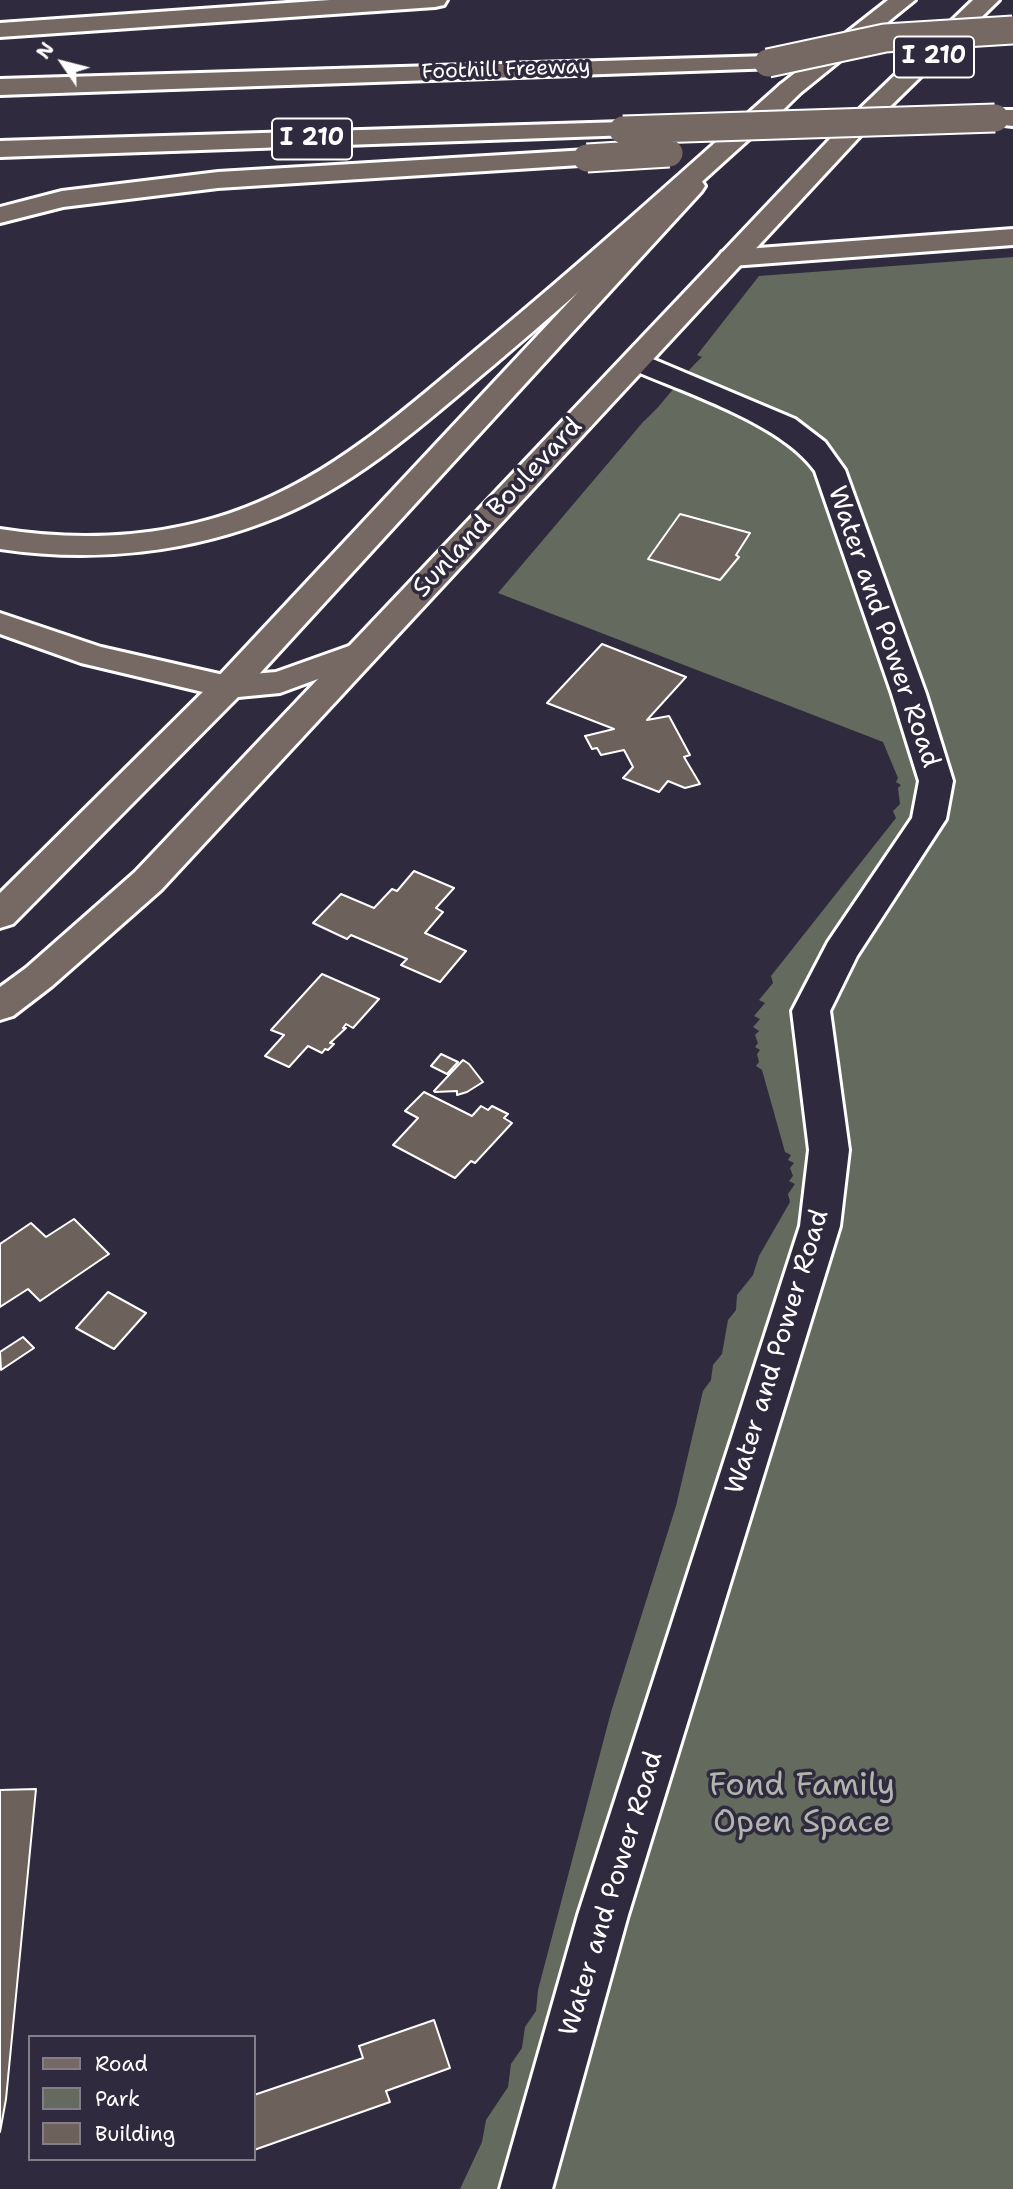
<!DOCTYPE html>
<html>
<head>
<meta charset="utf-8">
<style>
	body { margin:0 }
	#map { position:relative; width:1013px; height:2189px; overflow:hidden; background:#2f2a3d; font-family:"Shantell Sans",sans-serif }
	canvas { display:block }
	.legend { position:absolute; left:28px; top:2035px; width:228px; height:126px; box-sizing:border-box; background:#2f2a3d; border:2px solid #827f8b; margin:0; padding:9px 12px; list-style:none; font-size:21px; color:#fff }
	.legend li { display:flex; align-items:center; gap:14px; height:35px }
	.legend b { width:35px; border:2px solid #827f8b }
	.north { position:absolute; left:28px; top:28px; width:70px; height:70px; -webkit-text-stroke:5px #2f2a3d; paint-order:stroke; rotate:305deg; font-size:19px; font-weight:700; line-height:28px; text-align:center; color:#fff }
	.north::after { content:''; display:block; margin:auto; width:24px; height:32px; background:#fff; clip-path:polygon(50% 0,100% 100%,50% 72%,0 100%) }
</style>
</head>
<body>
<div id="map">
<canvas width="1013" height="2189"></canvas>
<ul class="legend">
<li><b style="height:9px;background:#766964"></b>Road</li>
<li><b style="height:19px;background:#646b5e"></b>Park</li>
<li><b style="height:19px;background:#6d615c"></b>Building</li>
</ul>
<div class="north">N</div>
</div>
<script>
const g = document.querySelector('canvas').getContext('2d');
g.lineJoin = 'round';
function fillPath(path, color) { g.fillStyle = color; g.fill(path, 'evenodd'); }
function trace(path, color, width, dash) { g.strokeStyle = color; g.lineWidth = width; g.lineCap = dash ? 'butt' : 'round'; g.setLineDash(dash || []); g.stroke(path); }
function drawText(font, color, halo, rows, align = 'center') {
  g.font = font + ' "Shantell Sans",sans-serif'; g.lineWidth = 7; g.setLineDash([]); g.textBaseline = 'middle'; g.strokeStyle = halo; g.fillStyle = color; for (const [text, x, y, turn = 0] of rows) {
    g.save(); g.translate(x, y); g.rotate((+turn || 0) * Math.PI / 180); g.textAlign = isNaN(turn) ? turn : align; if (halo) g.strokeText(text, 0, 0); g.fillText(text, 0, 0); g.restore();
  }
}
const green = new Path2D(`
	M 1013,257 L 1013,2189 L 460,2189 L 482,2142 L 486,2120 L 508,2087 L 511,2064 L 522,2048 L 525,2027 L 536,2011 L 538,1990 L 611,1712 L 676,1506 L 703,1391 L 711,1380 L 713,1365 L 722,1354 L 728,1320 L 736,1310 L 737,1295 L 753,1275 L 759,1256 L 790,1202 L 788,1194 L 795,1184 L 789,1181 L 793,1176 L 790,1168 L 794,1163 L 788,1160 L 791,1155 L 785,1152 L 762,1070 L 756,1066 L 759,1062 L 757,1054 L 760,1050 L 755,1047 L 758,1043 L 755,1035 L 759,1031 L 753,1027 L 760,1019 L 754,1016 L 765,1003 L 759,1000 L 773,983 L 771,976 L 896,818 L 893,811 L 900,804 L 898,788 L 901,785 L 896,782 L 898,778 L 883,742 L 498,593 L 643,422 C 665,403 680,377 702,357 L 697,355 L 759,276 Z`);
const building = new Path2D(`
	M 680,514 L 750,533 L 736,555 L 739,557 L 720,580 L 648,559 Z
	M 602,644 L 686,677 L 647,720 L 669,716 L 690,755 L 684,757 L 700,784 L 685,788 L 668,781 L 659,792 L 623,778 L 633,767 L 624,750 L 601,755 L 597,748 L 592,749 L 585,736 L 614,729 L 547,703 Z
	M 414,871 L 454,888 L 436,908 L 443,912 L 425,933 L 466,951 L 440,982 L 401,965 L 407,959 L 351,935 L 347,939 L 313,923 L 341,894 L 374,908 L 392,889 L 397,891 Z
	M 322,974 L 379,999 L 353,1028 L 346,1024 L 343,1028 L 346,1028 L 330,1043 L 334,1044 L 328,1050 L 325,1049 L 322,1053 L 308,1046 L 289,1067 L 265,1056 L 284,1035 L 271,1030 Z
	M 441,1054 L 458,1062 L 447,1074 L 431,1066 Z
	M 463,1060 L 469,1064 L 483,1082 L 467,1092 L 457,1095 L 457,1091 L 435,1092 L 434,1091 Z
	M 424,1092 L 472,1116 L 481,1106 L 488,1110 L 492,1106 L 508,1114 L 504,1118 L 512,1123 L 475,1163 L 471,1161 L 455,1178 L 393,1145 L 418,1118 L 405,1111 Z
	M 74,1219 L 109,1254 L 40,1301 L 28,1289 L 0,1307 L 0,1244 L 31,1223 L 46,1237 Z
	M 108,1292 L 146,1313 L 114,1349 L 76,1328 Z
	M 23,1337 L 34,1348 L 1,1370 L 0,1352 Z
	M 36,1789 L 6,2099 L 0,2132 L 0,1790 Z
	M 434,2020 L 450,2068 L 386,2091 L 390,2102 L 254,2150 L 254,2095 L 363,2058 L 359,2046 Z`);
const minor = new Path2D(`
	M 636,352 L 795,419 L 825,442 L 845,470 L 926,694 L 953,781 L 946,819 L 857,956 L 830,1011 L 849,1150 L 840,1226 L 628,1915 L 552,2189 L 500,2189 L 578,1915 L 800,1226 L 809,1150 L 792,1011 L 828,942 L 912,818 L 919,781 L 892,694 L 815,471 C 780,422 682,392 626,367 L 622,361 L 626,355 Z`);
const primary = new Path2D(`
	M 888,0 L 915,0 L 799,94 L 769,124 L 760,127 L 751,124 L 747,119 L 751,114 L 781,84 Z
	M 973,0 L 999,0 L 863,133 L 161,890 L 52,986 L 13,1016 L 0,1020 L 0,987 L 26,968 L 135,872 L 845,123 Z
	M 692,178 L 701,180 L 705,186 L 701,192 L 240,695 L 13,924 L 0,928 L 0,893 L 216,679 L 683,180 Z`);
const motorway = new Path2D(`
	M 330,0 L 447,0 L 444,5 L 435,7 L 0,37 L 0,23 Z
	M 768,56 L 777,58 L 780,63 L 777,68 L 0,95 L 0,79 Z
	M 790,81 L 799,84 L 803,89 L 799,94 C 698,185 598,277 495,364 C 428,420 361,482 280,516 C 191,553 94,563 0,549 L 0,529 C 87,543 178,537 259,502 C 340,468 408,407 475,351 C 579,265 680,174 781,84 Z
	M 995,110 L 1013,110 L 1013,126 L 986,123 L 982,118 L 986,113 Z
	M 623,122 L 632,125 L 636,130 L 632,135 L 0,157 L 0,141 Z
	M 587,150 L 596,152 L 600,158 L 596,164 L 218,188 L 63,207 L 0,223 L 0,207 L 62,191 L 218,172 Z
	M 1013,229 L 1013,245 L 732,266 L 722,264 L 718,258 L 722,252 L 732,250 Z
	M 0,613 L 101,647 L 228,676 L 276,672 L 363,641 L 375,644 L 379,651 L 375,658 L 280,693 L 228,698 L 81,663 L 0,634 Z`);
const motorwayBridge = new Path2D(`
	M 768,63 L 885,38 L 1013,30
	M 623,130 L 995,118
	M 587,158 L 669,153`);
const farStreetnames = [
	["Foothill Freeway",506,70,-2]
];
const shields = [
	[934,57,80],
	[312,139,80]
];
const shieldNames = [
	["I 210",934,57],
	["I 210",312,139]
];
const streetNames = [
	["Sunland Boulevard",498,508,-47],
	["Water and Power Road",883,627,71],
	["Water and Power Road",778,1352,-73],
	["Water and Power Road",612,1894,-73]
];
const nearParknames = [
	["Fond Family",802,1787],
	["Open Space",802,1824]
];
fillPath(green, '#646b5e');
fillPath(building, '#6d615c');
trace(building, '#fff', 2);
trace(minor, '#fff', 6);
trace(primary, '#fff', 6);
trace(motorway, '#fff', 6);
fillPath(minor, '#2f2a3d');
fillPath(primary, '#766964');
fillPath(motorway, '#766964');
trace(motorwayBridge, '#fff', 31, []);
trace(motorwayBridge, '#766964', 27);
drawText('21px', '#fff', '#2f2a3d', farStreetnames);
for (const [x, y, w] of shields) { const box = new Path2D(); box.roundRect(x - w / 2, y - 20.5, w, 41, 5); g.fillStyle = '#2f2a3d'; g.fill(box); trace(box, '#fff', 2); }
drawText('bold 24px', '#fff', null, shieldNames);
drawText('26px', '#fff', '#2f2a3d', streetNames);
drawText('32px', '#b2b5ae', '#2f2a3d', nearParknames);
</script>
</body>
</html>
